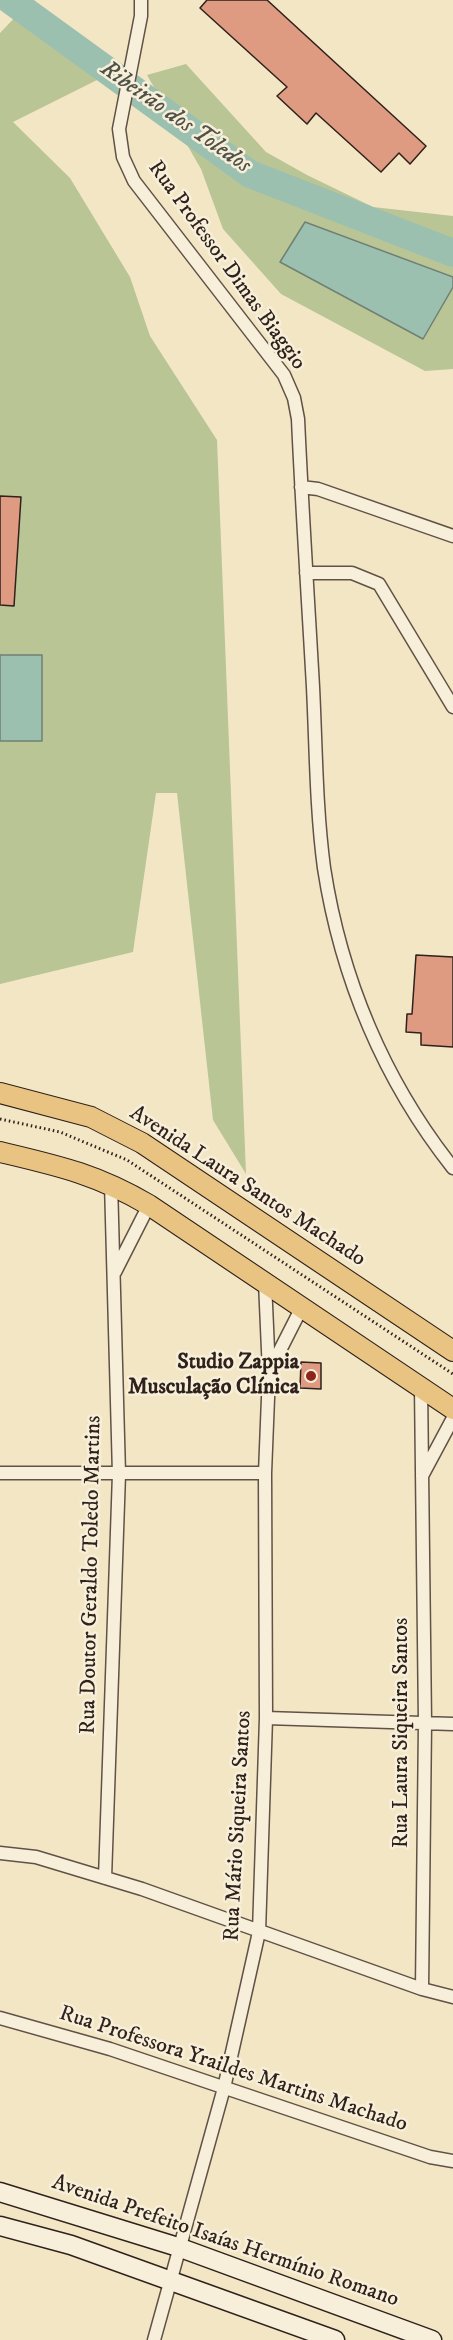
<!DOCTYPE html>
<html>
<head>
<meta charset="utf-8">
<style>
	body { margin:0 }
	canvas { display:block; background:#f2e6c5 }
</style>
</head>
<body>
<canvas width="453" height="2340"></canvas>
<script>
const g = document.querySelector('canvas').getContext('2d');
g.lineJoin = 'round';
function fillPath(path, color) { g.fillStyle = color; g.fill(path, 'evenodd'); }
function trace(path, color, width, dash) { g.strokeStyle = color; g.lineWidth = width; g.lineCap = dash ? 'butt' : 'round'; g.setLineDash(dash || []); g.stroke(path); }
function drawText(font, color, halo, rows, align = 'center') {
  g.font = font + ' "IM FELL DW Pica",serif'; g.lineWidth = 5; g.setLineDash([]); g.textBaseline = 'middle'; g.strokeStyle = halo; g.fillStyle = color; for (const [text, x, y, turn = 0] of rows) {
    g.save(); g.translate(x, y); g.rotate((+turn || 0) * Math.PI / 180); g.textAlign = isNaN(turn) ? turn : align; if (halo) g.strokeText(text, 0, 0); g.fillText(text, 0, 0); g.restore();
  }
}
const green = new Path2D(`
	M 23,9 L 111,73 L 13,122 L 70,178 L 130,277 L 150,336 L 217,440 L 246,1174 L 213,1120 L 177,793 L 156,793 L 133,952 L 0,984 L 0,33 Z
	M 186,64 L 266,152 L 307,175 L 373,207 L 453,216 L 453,369 L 425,371 L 281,294 L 223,229 L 201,169 L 147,75 Z`);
const water = new Path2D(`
	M 305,222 L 453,277 L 453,287 L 423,339 L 280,262 Z
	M 0,655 L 42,655 L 42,741 L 0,741 Z`);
const river = new Path2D(`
	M 10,0 L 250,174 L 453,253`);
const building = new Path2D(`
	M 207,0 L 267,0 L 426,146 L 410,164 L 399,153 L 381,172 L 316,113 L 307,124 L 277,96 L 287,87 L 200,8 Z
	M 0,496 L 21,497 L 14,606 L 0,605 Z
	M 416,955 L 453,957 L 453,1047 L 421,1045 L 421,1033 L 406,1032 L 407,1014 L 412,1014 Z
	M 301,1362 L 321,1363 L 321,1389 L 300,1388 Z`);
const path = new Path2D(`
	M 0,1119 L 60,1132 L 127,1160 L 453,1374`);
const street = new Path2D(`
	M 141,0 L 141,16 L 119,129 L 123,157 L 134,181 L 284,375 L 294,398 L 298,419 C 302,508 308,598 313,687 C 316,747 316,808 324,868 C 341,978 384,1081 453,1168
	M 301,487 L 318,489 L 453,536
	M 306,573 L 352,573 L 379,584 L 453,707
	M 115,1272 L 149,1205
	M 269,1372 L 302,1307
	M 421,1386 L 425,1723 L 422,1989
	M 0,1473 L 265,1473
	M 422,1476 L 453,1418
	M 266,1718 L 453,1724
	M 0,1853 L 36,1857 L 142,1889 L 422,1989 L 453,1997
	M 105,1878 L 119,1474 L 111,1183
	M 0,2018 L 110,2049 L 430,2157 L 453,2161
	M 154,2340 L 224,2088 L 259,1932 L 266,1718 L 265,1473 L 269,1373 L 265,1282`);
const secondary = new Path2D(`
	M 0,2192 L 178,2247 L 432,2340
	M 0,2226 L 71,2245 L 335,2340`);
const primary = new Path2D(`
	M 0,1093 L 91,1117 L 142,1143 L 453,1351
	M 0,1152 C 59,1166 96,1174 149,1205 L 453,1409`);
const markers = [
	[311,1376,6,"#8f2418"]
];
const streetNames = [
	["Rua Professor Dimas Biaggio",226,266,54],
	["Avenida Laura Santos Machado",247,1187,33],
	["Rua Doutor Geraldo Toledo Martins",92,1575,-89],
	["Rua Laura Siqueira Santos",402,1733,-90],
	["Rua Mário Siqueira Santos",239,1826,-87],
	["Rua Professora Yraildes Martins Machado",233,2070,18],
	["Avenida Prefeito Isaías Hermínio Romano",225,2242,19]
];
const poiNames = [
	["Studio Zappia",299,1363],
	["Musculação Clínica",299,1388]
];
const waterNames = [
	["Ribeirão dos Toledos",175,118,35]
];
fillPath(green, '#bac595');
fillPath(water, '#9cc0af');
trace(water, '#708074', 1.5);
trace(river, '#9cc0af', 28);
fillPath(building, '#df9b82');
trace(building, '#2f211b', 1.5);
trace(street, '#605246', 15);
trace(secondary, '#2f211b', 21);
trace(primary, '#2f211b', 22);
trace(path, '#2f211b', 3, [1.5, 3]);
trace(street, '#f7efd9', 12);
trace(secondary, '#f7efd9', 18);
trace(primary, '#e9c382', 20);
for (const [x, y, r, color] of markers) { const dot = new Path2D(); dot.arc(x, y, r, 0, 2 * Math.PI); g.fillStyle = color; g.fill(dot); trace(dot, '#f7efd9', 2); }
drawText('22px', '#2f211b', '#f7efd9', streetNames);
drawText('bold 22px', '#2f211b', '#f7efd9', poiNames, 'right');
drawText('italic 24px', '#505147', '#f7efd9', waterNames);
</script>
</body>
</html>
